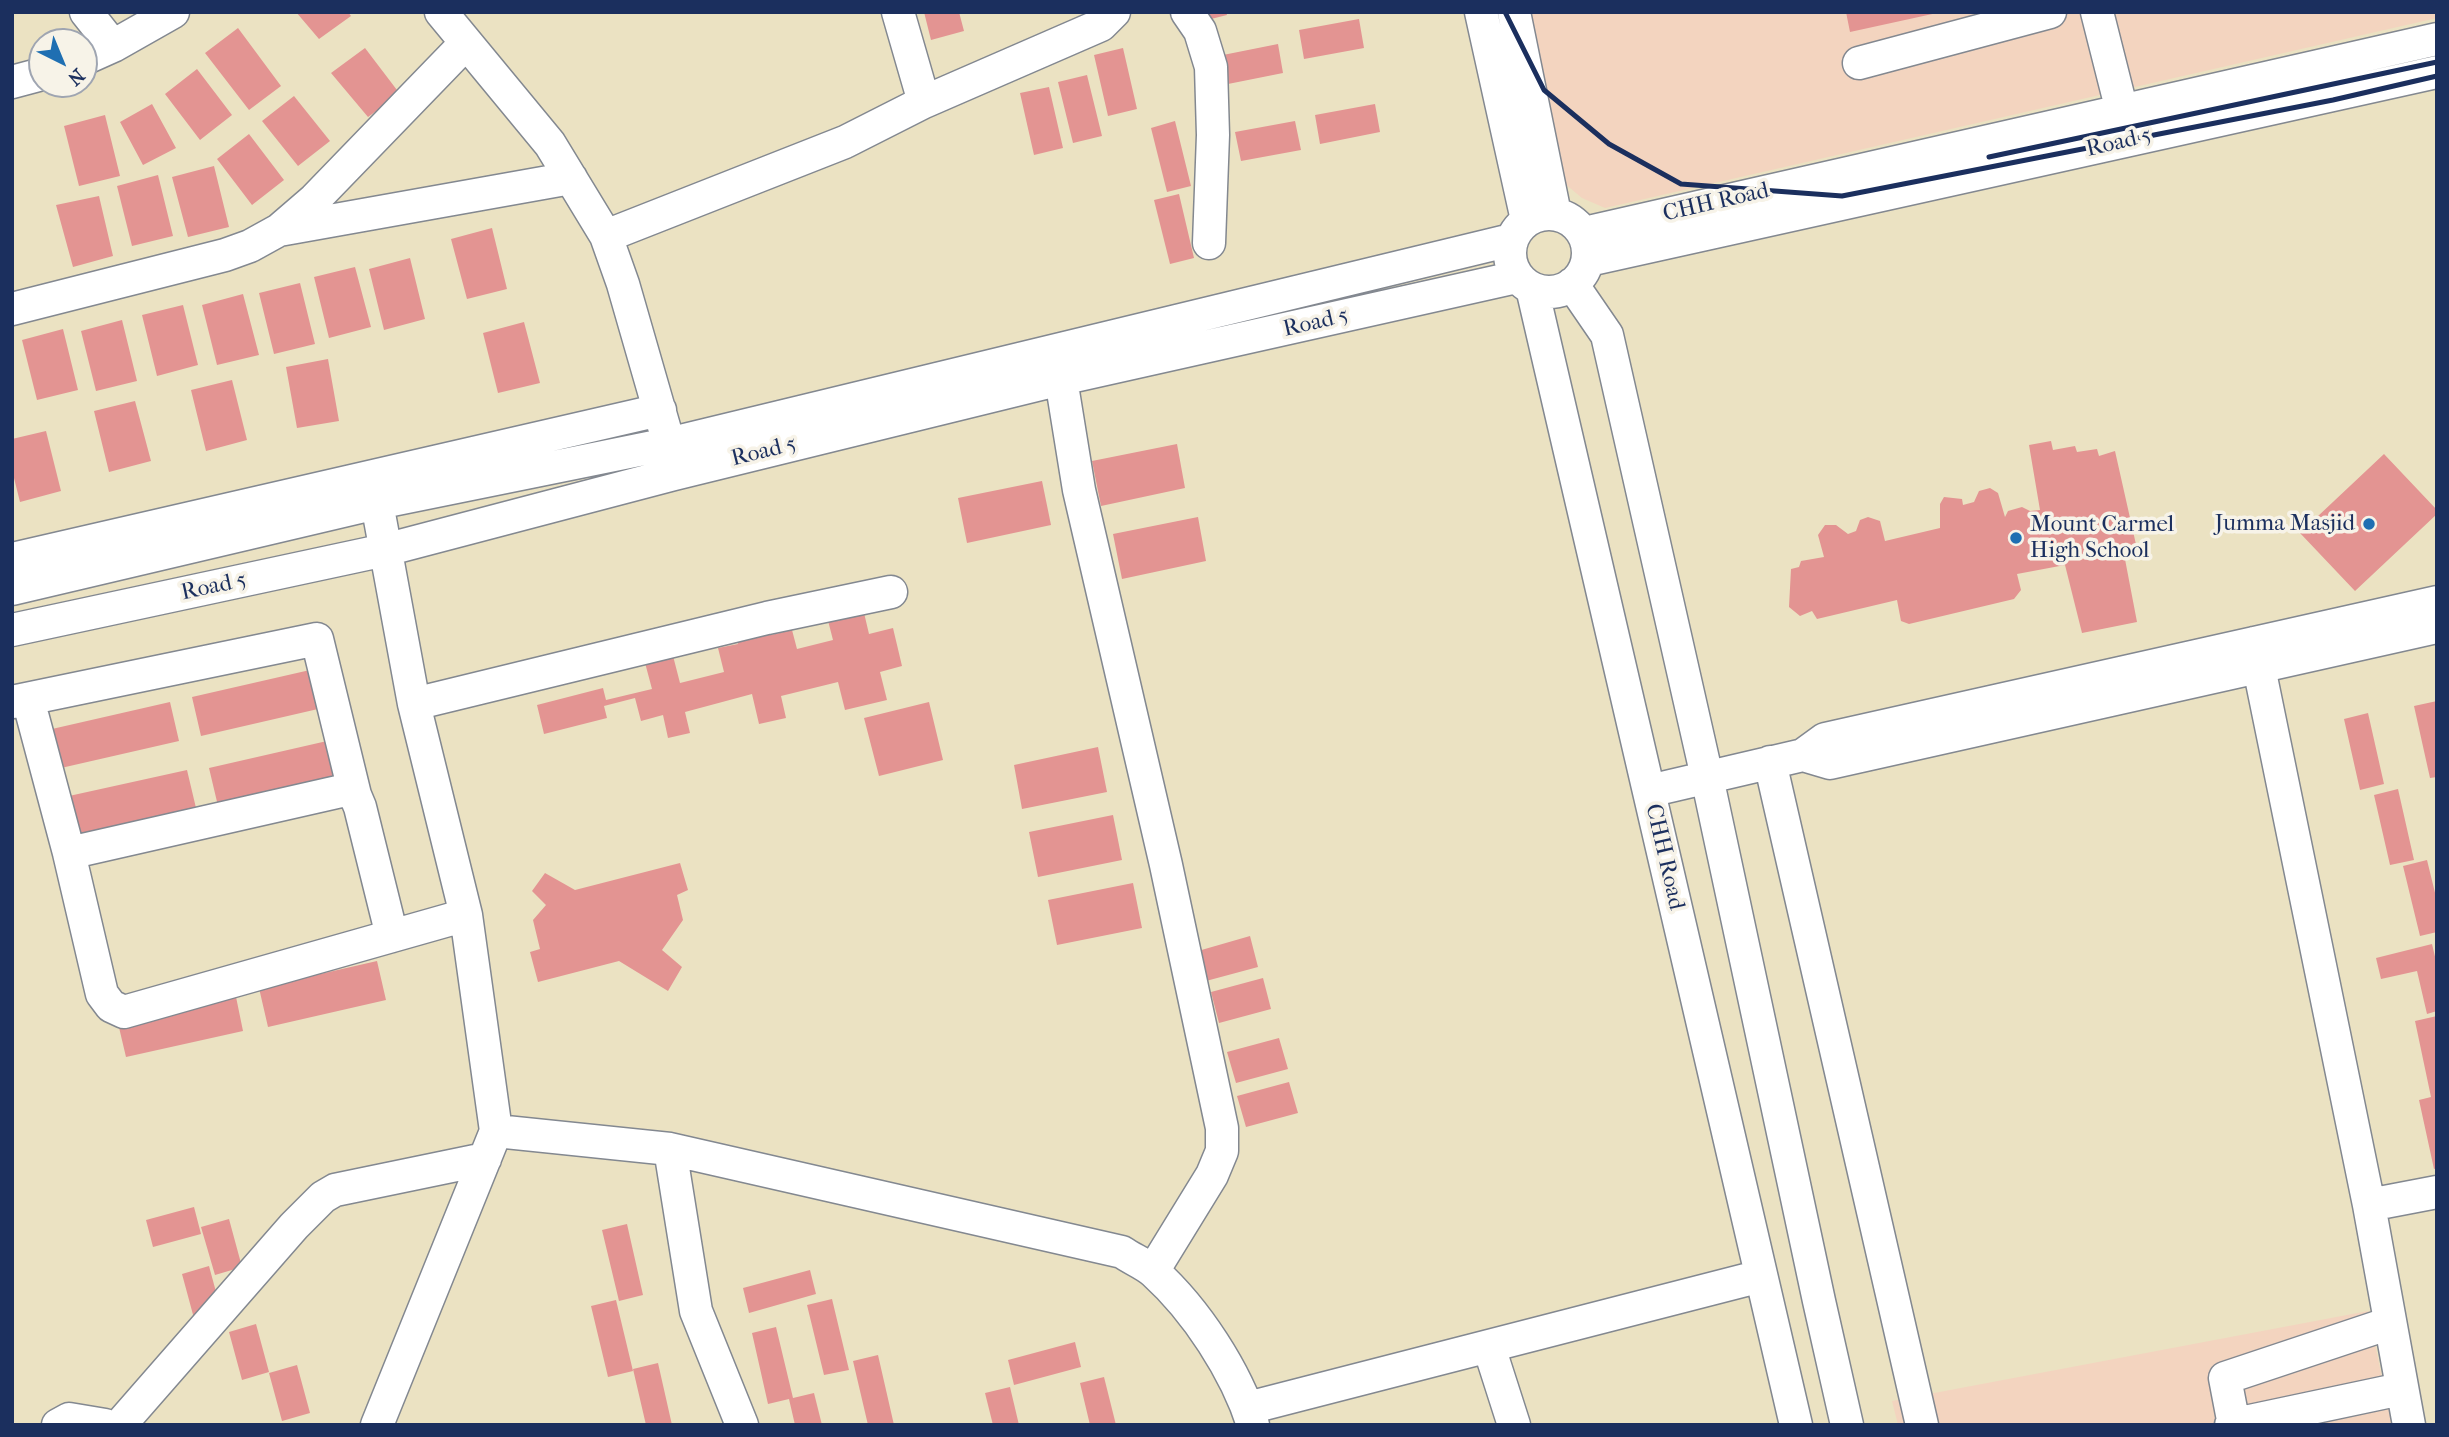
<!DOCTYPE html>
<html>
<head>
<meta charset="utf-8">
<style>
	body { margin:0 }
	#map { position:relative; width:2449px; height:1437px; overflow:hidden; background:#ebe2c2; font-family:"IM FELL French Canon",serif }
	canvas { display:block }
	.frame { position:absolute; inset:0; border:14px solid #1b2f5e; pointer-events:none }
	.north { position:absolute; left:28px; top:28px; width:70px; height:70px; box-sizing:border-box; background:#f7f3e8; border:2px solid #9fa5b1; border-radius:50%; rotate:137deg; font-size:19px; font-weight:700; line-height:28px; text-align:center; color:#1b2f5e }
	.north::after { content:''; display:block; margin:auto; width:24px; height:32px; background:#1f6fb2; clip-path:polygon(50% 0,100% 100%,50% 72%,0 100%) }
</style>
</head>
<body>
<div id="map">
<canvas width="2449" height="1437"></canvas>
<div class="frame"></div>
<div class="north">N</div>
</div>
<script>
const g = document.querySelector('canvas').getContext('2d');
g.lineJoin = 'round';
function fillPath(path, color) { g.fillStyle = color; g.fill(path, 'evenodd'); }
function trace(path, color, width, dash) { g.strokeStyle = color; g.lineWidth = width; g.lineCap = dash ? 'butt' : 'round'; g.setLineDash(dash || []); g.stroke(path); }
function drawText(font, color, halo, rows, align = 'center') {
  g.font = font + ' "IM FELL French Canon",serif'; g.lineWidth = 7; g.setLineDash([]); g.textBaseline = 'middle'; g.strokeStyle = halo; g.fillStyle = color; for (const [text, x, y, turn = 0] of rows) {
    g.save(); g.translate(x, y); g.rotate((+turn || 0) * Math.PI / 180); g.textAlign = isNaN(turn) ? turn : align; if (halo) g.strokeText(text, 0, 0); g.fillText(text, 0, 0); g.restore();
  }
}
const built = new Path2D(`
	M 1517,12 L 2437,12 L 2437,18 L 1605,208 L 1582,198 L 1564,183 Z
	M 2368,1311 L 2392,1425 L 1898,1425 L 1892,1401 Z`);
const building = new Path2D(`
	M 296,12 L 348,12 L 351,16 L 319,39 Z
	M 924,12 L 959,12 L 964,31 L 931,40 Z
	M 1201,12 L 1226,12 L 1227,15 L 1203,21 Z
	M 1846,12 L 1936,12 L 1937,13 L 1850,32 Z
	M 1359,19 L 1364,48 L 1304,59 L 1299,30 Z
	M 238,28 L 281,86 L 249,110 L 205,53 Z
	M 1278,44 L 1283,73 L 1223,85 L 1218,56 Z
	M 365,48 L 400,94 L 368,117 L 331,73 Z
	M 1123,48 L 1137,109 L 1108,116 L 1094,55 Z
	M 197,69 L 232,115 L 200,140 L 165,94 Z
	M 1087,75 L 1102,136 L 1073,143 L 1058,82 Z
	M 1049,87 L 1063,148 L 1034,155 L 1020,93 Z
	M 294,96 L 330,141 L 298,166 L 262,121 Z
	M 152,104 L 176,148 L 143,165 L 120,122 Z
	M 1375,104 L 1380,132 L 1320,144 L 1315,115 Z
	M 105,115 L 120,176 L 79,186 L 64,126 Z
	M 1175,121 L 1191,186 L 1167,192 L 1151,128 Z
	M 1295,121 L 1301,150 L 1241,161 L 1235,132 Z
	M 249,134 L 284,180 L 252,205 L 217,159 Z
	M 214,166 L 229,227 L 188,237 L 172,177 Z
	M 158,175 L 173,236 L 132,246 L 117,186 Z
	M 1179,194 L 1194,258 L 1170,264 L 1154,200 Z
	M 99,196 L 113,256 L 73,267 L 56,205 Z
	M 492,228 L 507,289 L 467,299 L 451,239 Z
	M 410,258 L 425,319 L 384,330 L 369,269 Z
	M 355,267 L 371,327 L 329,338 L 314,277 Z
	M 300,283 L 315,344 L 274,354 L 259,293 Z
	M 243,294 L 259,355 L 217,365 L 202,305 Z
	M 183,305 L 198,365 L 157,376 L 142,315 Z
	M 122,320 L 137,381 L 96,391 L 81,331 Z
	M 524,322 L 540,383 L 498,393 L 483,333 Z
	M 63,329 L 78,390 L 37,400 L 22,340 Z
	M 328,359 L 339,421 L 297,428 L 286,367 Z
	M 232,380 L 247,440 L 206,451 L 191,390 Z
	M 135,401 L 151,461 L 109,472 L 94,411 Z
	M 46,431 L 61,491 L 20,502 L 12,470 L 12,439 Z
	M 2051,441 L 2053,450 L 2075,446 L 2077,452 L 2097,449 L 2099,456 L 2115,451 L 2137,549 L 2124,554 L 2137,622 L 2082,633 L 2065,565 L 2017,574 L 2021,590 L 2014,599 L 1909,624 L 1901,621 L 1897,600 L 1817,619 L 1812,611 L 1800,616 L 1789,607 L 1791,569 L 1799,567 L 1801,561 L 1824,557 L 1818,535 L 1825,525 L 1836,525 L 1848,534 L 1856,531 L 1860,520 L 1868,517 L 1880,521 L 1885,541 L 1940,528 L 1940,504 L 1944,497 L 1962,499 L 1963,505 L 1974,502 L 1979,491 L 1990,488 L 1998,493 L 2005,517 L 2008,511 L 2022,507 L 2030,511 L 2040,510 L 2029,445 Z
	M 1177,444 L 1185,488 L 1101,506 L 1092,461 Z
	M 2384,454 L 2437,510 L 2437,514 L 2355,591 L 2300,533 Z
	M 1042,481 L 1051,525 L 967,543 L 958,498 Z
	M 1198,517 L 1206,561 L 1122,579 L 1113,534 Z
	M 861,600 L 869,634 L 893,628 L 902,666 L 880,672 L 887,700 L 845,710 L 838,682 L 781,696 L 786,718 L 759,724 L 752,694 L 685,712 L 690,733 L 668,738 L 663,715 L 641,721 L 635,698 L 604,706 L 607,718 L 544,734 L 537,705 L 603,688 L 606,700 L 652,689 L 644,659 L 672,652 L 680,683 L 724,672 L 718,648 L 738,644 L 734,626 L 767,618 L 771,635 L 792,630 L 797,649 L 833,640 L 825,609 Z
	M 310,670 L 318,709 L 201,736 L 192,697 Z
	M 2437,701 L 2437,777 L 2430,778 L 2414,706 Z
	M 170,702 L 179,741 L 61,768 L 52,729 Z
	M 929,702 L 943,760 L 879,776 L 864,718 Z
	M 2368,713 L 2384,784 L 2360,790 L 2344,719 Z
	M 327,741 L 335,780 L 218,806 L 209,768 Z
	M 1098,747 L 1107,792 L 1022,809 L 1014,765 Z
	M 187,770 L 196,808 L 78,835 L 69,796 Z
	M 2398,789 L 2414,860 L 2390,865 L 2374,795 Z
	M 1113,815 L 1122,860 L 1038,877 L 1029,832 Z
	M 2427,860 L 2437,901 L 2437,932 L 2420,936 L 2403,866 Z
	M 680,863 L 688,890 L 677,895 L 683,920 L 662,950 L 682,967 L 668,991 L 619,961 L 538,982 L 530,952 L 540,949 L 533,920 L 546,905 L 532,891 L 545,873 L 575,890 Z
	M 1133,883 L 1142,928 L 1057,945 L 1048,900 Z
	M 1250,936 L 1258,967 L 1206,981 L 1198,951 Z
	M 2432,944 L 2437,965 L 2437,1011 L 2427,1014 L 2417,971 L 2381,979 L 2376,958 Z
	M 377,961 L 386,1000 L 268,1027 L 259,988 Z
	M 1263,978 L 1271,1009 L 1219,1023 L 1211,992 Z
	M 235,992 L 243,1031 L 126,1057 L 117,1019 Z
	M 2437,1016 L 2437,1168 L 2434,1169 L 2419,1100 L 2431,1097 L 2415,1021 Z
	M 1279,1038 L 1288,1069 L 1236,1083 L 1227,1052 Z
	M 1289,1082 L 1298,1113 L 1246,1127 L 1237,1096 Z
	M 194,1207 L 201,1234 L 153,1247 L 146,1220 Z
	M 229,1219 L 242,1267 L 215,1275 L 201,1227 Z
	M 627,1224 L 643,1295 L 619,1301 L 602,1230 Z
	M 209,1266 L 222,1314 L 195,1322 L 182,1274 Z
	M 810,1270 L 816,1294 L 749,1313 L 743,1288 Z
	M 832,1299 L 849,1370 L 824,1375 L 807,1305 Z
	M 616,1300 L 633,1371 L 608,1377 L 591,1306 Z
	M 256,1324 L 269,1372 L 242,1380 L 229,1332 Z
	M 776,1327 L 793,1398 L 814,1393 L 822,1425 L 795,1425 L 789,1399 L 768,1404 L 752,1333 Z
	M 1075,1342 L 1081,1367 L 1014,1385 L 1008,1360 Z
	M 878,1355 L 894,1425 L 868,1425 L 853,1361 Z
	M 658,1363 L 672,1425 L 646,1425 L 633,1369 Z
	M 297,1365 L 310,1413 L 282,1421 L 269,1373 Z
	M 1104,1377 L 1116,1425 L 1090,1425 L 1080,1383 Z
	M 1010,1387 L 1019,1425 L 993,1425 L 985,1393 Z`);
const minor = new Path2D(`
	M 86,12 L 113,46
	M 441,12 L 550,144 L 606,236 L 623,284 L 665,430
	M 898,12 L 924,102
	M 1187,12 L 1200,31 L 1211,67 L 1213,135 L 1209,243
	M 1481,12 L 1527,220
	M 1514,12 L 1555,214
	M 2097,12 L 2122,111
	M 84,59 L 113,46 L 173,12
	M 1859,63 L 2050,12
	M 12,82 L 42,74
	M1510 253a39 39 0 1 1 78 0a39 39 0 1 1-78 0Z
	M 279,230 L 571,178
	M 1584,233 L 2437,39
	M 606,236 L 845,142 L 924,102 L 1101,25 L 1114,12
	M 1589,260 L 2437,72
	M 1572,284 L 1607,335 L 1707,777 L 1819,1301 L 1847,1425
	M 1532,288 L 1796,1425
	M 12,309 L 225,255 L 250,246 L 279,230 L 315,199 L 466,43
	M 1061,379 L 1079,490 L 1166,865 L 1222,1128 L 1222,1151 L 1212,1175 L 1153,1271
	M 12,559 L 660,410
	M 12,589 L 377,503 L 668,444 L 1511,240
	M 12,630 L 385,550 L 674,474 L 1061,379 L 1517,277
	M 2254,643 L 2369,1205 L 2409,1425
	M 28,699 L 69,853 L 102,994 L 111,1006 L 124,1012 L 466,915
	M 12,702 L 317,639 L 355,795
	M 414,704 L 767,618 L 891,592
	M 1803,755 L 1830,763 L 2437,627
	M 1770,762 L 1922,1425
	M 1649,791 L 1803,755 L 1825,739 L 2437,602
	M 69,853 L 346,790 L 355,795 L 360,807 L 392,936
	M 496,1131 L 670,1149 L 1122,1252 C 1132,1259 1145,1264 1154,1272 C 1196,1310 1236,1371 1253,1425
	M 670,1149 L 696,1311 L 742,1425
	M 2369,1205 L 2437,1192
	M 1489,1347 L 1514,1425
	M 1248,1408 L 1761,1276
	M 58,1425 L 69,1419 L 105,1425
	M 120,1425 L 294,1226 L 323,1197 L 335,1190 L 485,1159
	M 377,1425 L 496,1131 L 466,915 L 414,704 L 377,503
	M 2231,1425 L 2401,1389
	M 2234,1425 L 2225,1378 L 2390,1323`);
const rail = new Path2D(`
	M 1505,12 L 1544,90 L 1609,144 L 1681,184 L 1842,196 L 2333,100 L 2437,76
	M 1989,157 L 2437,62`);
const markers = [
	[2369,524,7,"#1f6fb2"],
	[2016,538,7,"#1f6fb2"]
];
const streetNames = [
	["Road 5",2119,143,-13],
	["CHH Road",1716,203,-13],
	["Road 5",1316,323,-13],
	["Road 5",764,452,-14],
	["Road 5",214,587,-12],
	["CHH Road",1664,857,77]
];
const poiNames = [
	["Jumma Masjid",2355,524],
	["Mount Carmel",2030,525,"left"],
	["High School",2030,551,"left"]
];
fillPath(built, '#f3d4bf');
fillPath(building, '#e39492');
trace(minor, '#838890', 35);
trace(minor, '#fff', 32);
trace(rail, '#1b2f5e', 5);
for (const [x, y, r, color] of markers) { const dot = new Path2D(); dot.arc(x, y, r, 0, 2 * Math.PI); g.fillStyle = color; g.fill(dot); trace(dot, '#f7f3e8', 2.5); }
drawText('23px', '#1b2f5e', '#f7f3e8', streetNames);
drawText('23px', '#1b2f5e', '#f7f3e8', poiNames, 'right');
</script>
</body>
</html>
